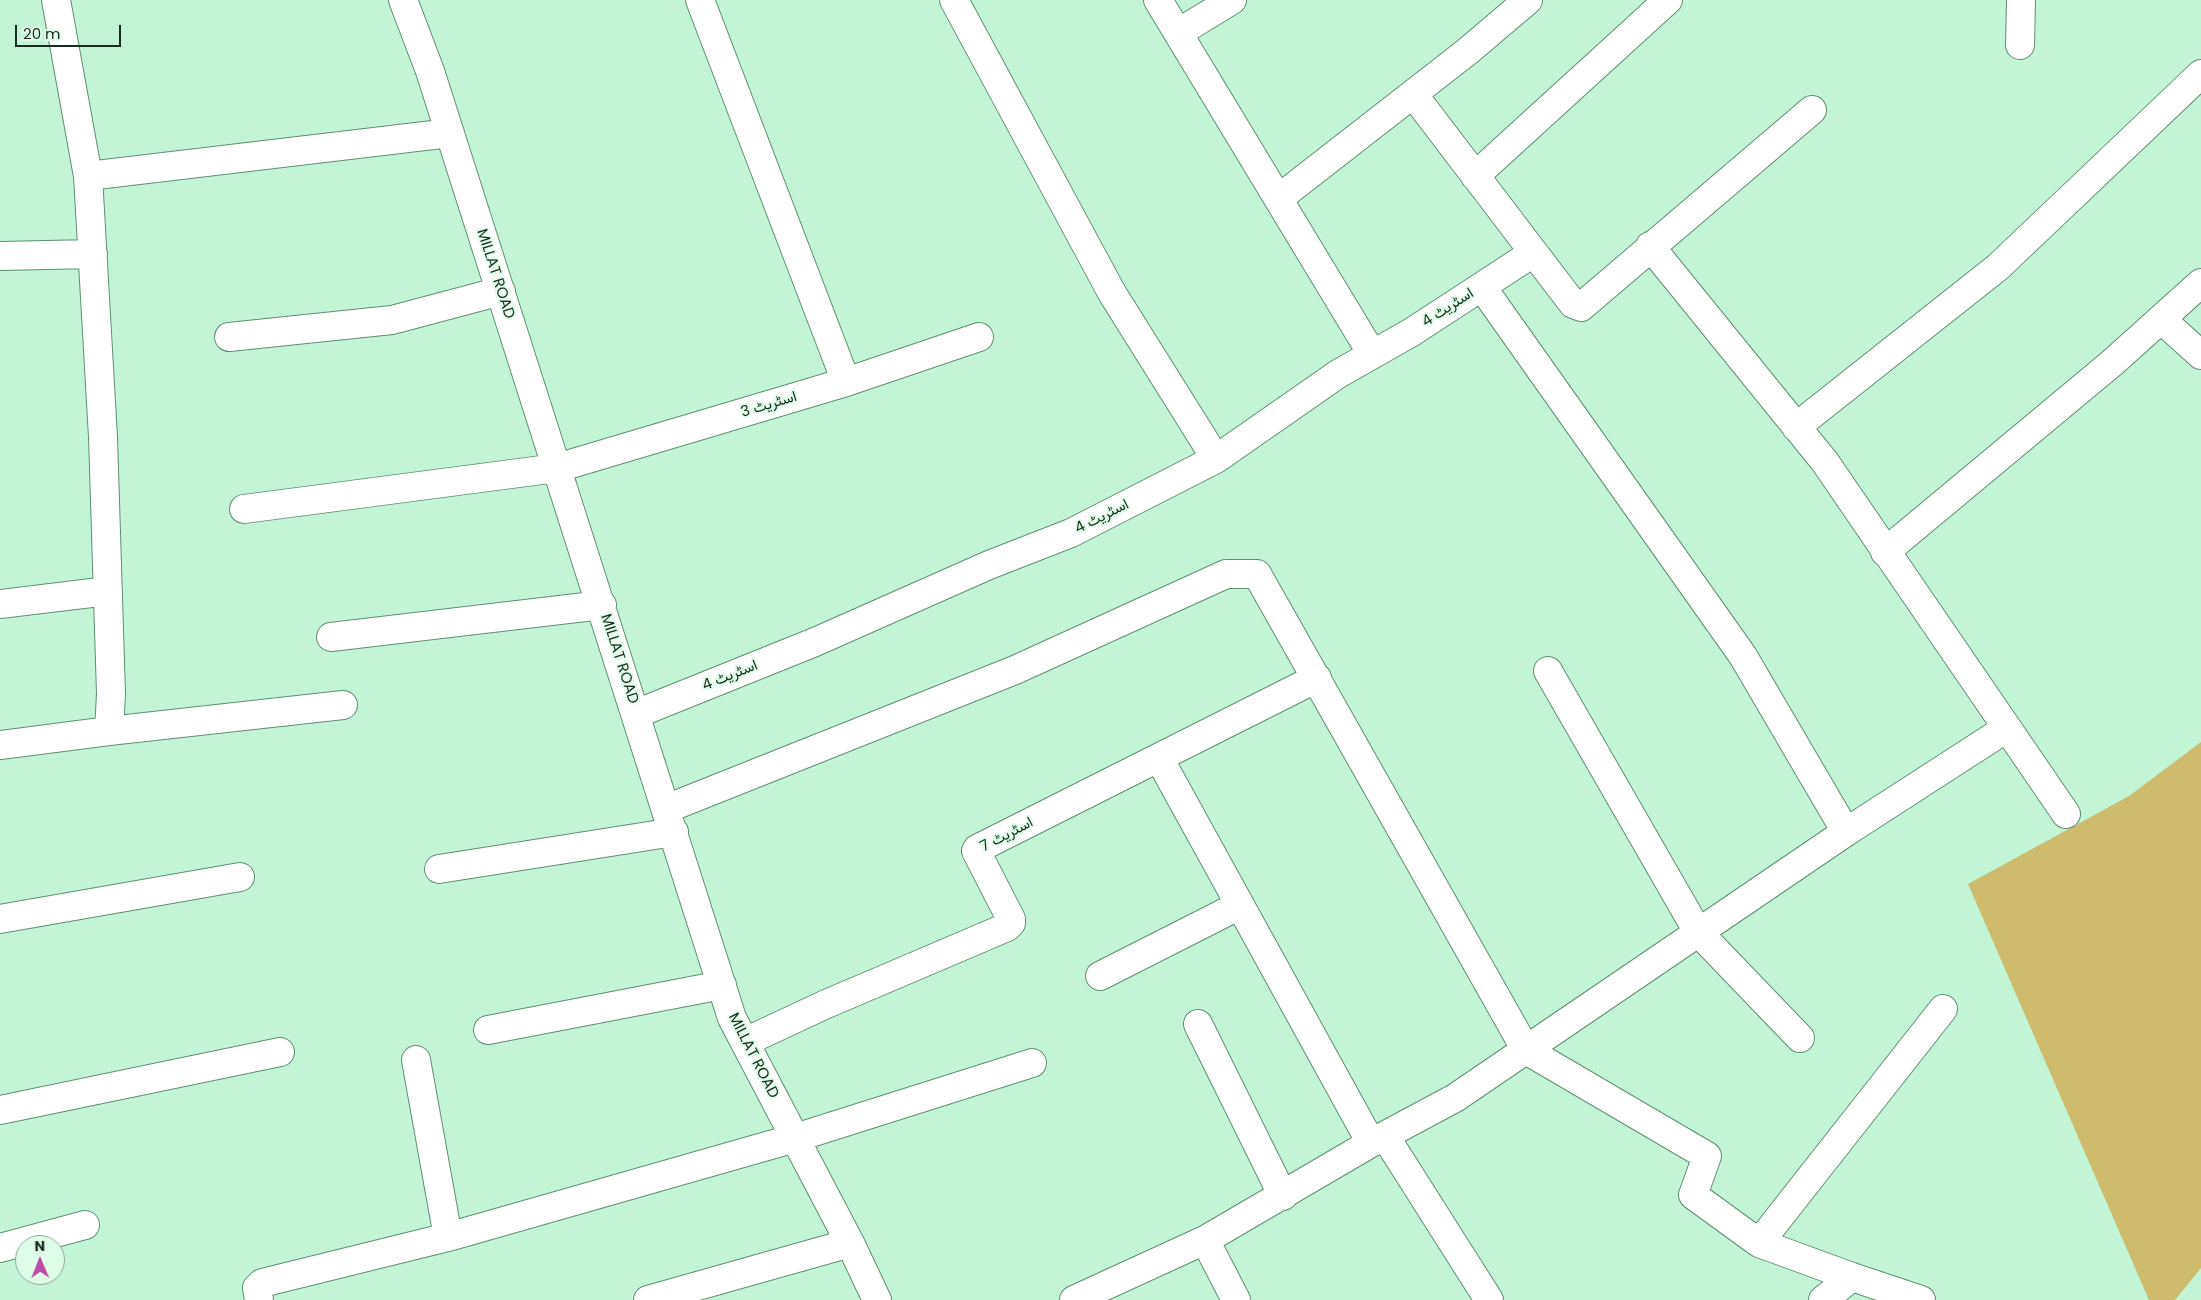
<!DOCTYPE html>
<html>
<head>
<meta charset="utf-8">
<style>
	body { margin:0 }
	#map { position:relative; width:2201px; height:1300px; overflow:hidden; background:#c2f5d5; font-family:Poppins,sans-serif }
	canvas { display:block }
	.north { position:absolute; left:15px; top:1235px; width:50px; height:50px; box-sizing:border-box; background:#dffce9; border:1px solid #8fa999; border-radius:50%; rotate:359deg; font-size:14px; font-weight:700; line-height:20px; text-align:center; color:#182c20 }
	.north::after { content:''; display:block; margin:auto; width:18px; height:22px; background:#bd4aa4; clip-path:polygon(50% 0,100% 100%,50% 72%,0 100%) }
	.scale { position:absolute; left:15px; top:25px; width:106px; height:22px; box-sizing:border-box; border:2px solid #182c20; border-top:0; padding-left:6px; font-size:15px; line-height:18px; white-space:nowrap; color:#182c20; -webkit-text-stroke:4px #dffce9; paint-order:stroke }
</style>
</head>
<body>
<div id="map">
<canvas width="2201" height="1300"></canvas>
<div class="north">N</div>
<div class="scale">20 m</div>
</div>
<script>
const g = document.querySelector('canvas').getContext('2d');
g.lineJoin = 'round';
function fillPath(path, color) { g.fillStyle = color; g.fill(path, 'evenodd'); }
function trace(path, color, width, dash) { g.strokeStyle = color; g.lineWidth = width; g.lineCap = dash ? 'butt' : 'round'; g.setLineDash(dash || []); g.stroke(path); }
function drawText(font, color, halo, rows, align = 'center') {
  g.font = font + ' Poppins,Vazirmatn,sans-serif'; g.lineWidth = 4; g.setLineDash([]); g.textBaseline = 'middle'; g.strokeStyle = halo; g.fillStyle = color; for (const [text, x, y, turn = 0] of rows) {
    g.save(); g.translate(x, y); g.rotate((+turn || 0) * Math.PI / 180); g.textAlign = isNaN(turn) ? turn : align; if (halo) g.strokeText(text, 0, 0); g.fillText(text, 0, 0); g.restore();
  }
}
const green = new Path2D(`
	M 2201,742 L 2201,1268 L 2175,1300 L 2149,1300 L 1968,884 L 2129,796 Z`);
const minor = new Path2D(`
	M 56,0 L 88,176 L 450,133
	M 403,0 L 430,71 L 732,1018 L 850,1243 L 877,1300
	M 700,0 L 846,382
	M 954,0 L 1112,293 L 1216,459
	M 1158,0 L 1372,354
	M 1178,33 L 1232,0
	M 2020,45 L 2021,0
	M 1413,94 L 1573,304 L 1581,307 L 1812,110
	M 1475,176 L 1668,0
	M 1278,199 L 1468,51 L 1528,0
	M 1650,246 L 1825,462 L 2066,814
	M 0,256 L 93,254
	M 1482,287 L 1743,656 L 1846,832
	M 2161,319 L 2201,355
	M 229,337 L 392,320 L 501,291
	M 1796,427 L 1998,267 L 2201,74
	M 244,509 L 557,468 L 846,382 L 979,337
	M 1885,552 L 2112,363 L 2201,283
	M 0,604 L 108,591
	M 331,637 L 602,605
	M 1548,671 L 1698,932 L 1800,1038
	M 636,714 L 815,642 L 989,565 L 1071,533 L 1216,459 L 1338,374 L 1412,332 L 1533,253
	M 109,731 L 343,705
	M 0,745 L 109,731 L 111,694 L 103,437 L 88,176
	M 1159,758 L 1371,1143
	M 666,809 L 1015,670 L 1226,574 L 1257,574 L 1526,1050 L 1707,1156 L 1693,1195 L 1759,1243 L 1852,1277 L 1921,1300
	M 439,869 L 674,832
	M 0,919 L 240,877
	M 1100,976 L 1240,905
	M 1198,1024 L 1283,1196
	M 488,1030 L 722,985
	M 745,1042 L 824,1005 L 1007,927 L 1011,923 L 1011,919 L 976,851 L 977,849 L 1317,678
	M 416,1060 L 448,1237
	M 0,1110 L 280,1052
	M 1385,1136 L 1489,1300
	M 1205,1240 L 1236,1300
	M 1759,1243 L 1943,1009
	M 0,1248 L 85,1225
	M 259,1300 L 257,1288 L 262,1283 L 448,1237 L 795,1138 L 1032,1063
	M 648,1300 L 850,1243
	M 1074,1300 L 1205,1240 L 1371,1143 L 1455,1098 L 1846,832 L 2007,728
	M 1823,1300 L 1852,1277`);
const streetNames = [
	["MILLAT ROAD",495,274,72],
	["اسٹریٹ 4",1448,308,-33],
	["اسٹریٹ 3",769,405,-17],
	["اسٹریٹ 4",1102,517,-27],
	["MILLAT ROAD",619,659,72],
	["اسٹریٹ 4",730,676,-22],
	["اسٹریٹ 7",1007,835,-28],
	["MILLAT ROAD",753,1056,63]
];
fillPath(green, '#cdbc6e');
trace(minor, '#608f72', 30);
trace(minor, '#fff', 28);
drawText('15px', '#182c20', '#dffce9', streetNames);
</script>
</body>
</html>
